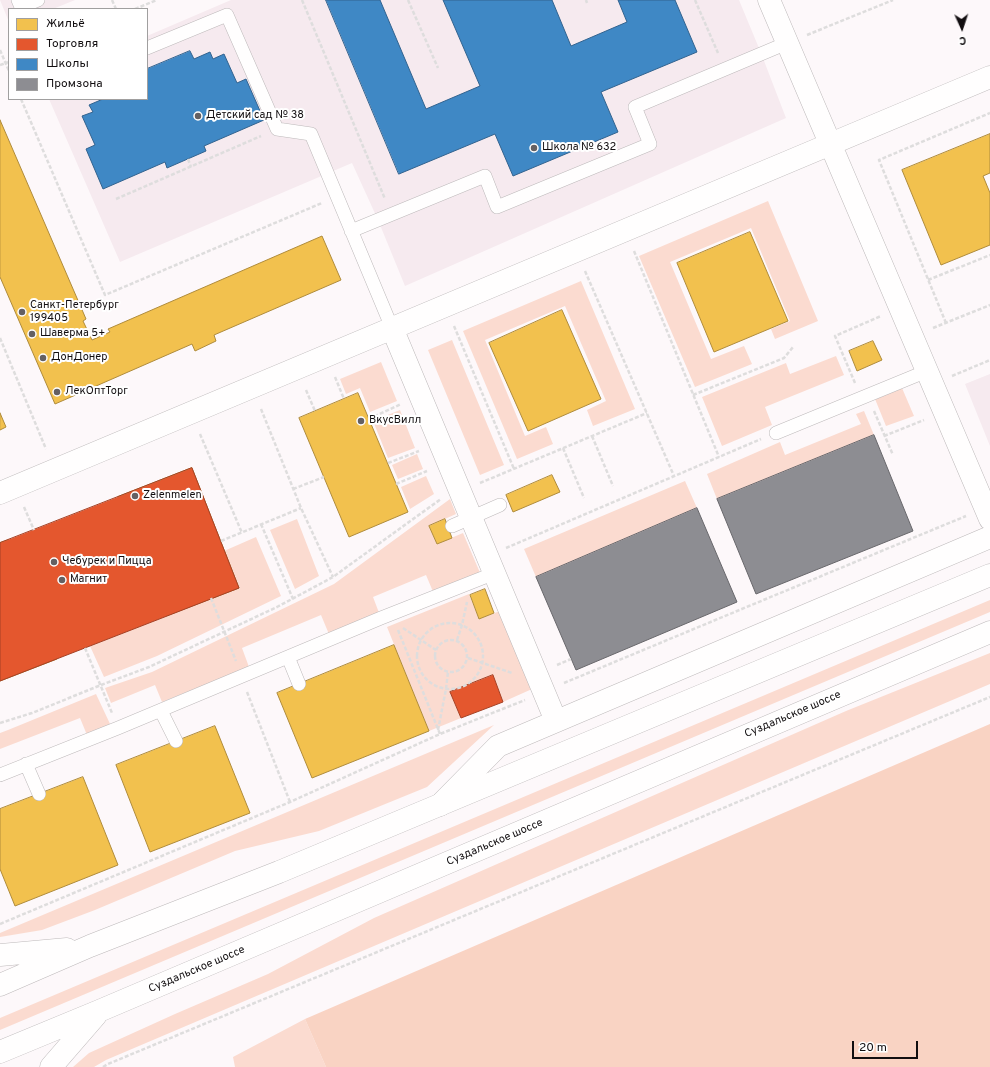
<!DOCTYPE html>
<html>
<head>
<meta charset="utf-8">
<style>
	body { margin:0 }
	#map { position:relative; width:990px; height:1067px; overflow:hidden; background:#fdf8fa; font-family:Overpass,sans-serif }
	canvas { display:block }
	.legend { position:absolute; left:8px; top:8px; width:140px; height:92px; box-sizing:border-box; background:#fff; border:1px solid #a09f9f; margin:0; padding:5px 7px; list-style:none; font-size:12px; color:#120e10 }
	.legend li { display:flex; align-items:center; gap:8px; height:20px }
	.legend b { width:20px; border:1px solid #a09f9f }
	.north { position:absolute; left:942px; top:8px; width:40px; height:40px; -webkit-text-stroke:3px #fff; paint-order:stroke; rotate:177deg; font-size:11px; font-weight:700; line-height:16px; text-align:center; color:#120e10 }
	.north::after { content:''; display:block; margin:auto; width:14px; height:18px; background:#120e10; clip-path:polygon(50% 0,100% 100%,50% 72%,0 100%) }
	.scale { position:absolute; left:852px; top:1041px; width:66px; height:18px; box-sizing:border-box; border:2px solid #120e10; border-top:0; padding-left:5px; font-size:12px; line-height:14px; white-space:nowrap; color:#120e10; -webkit-text-stroke:3px #fff; paint-order:stroke }
</style>
</head>
<body>
<div id="map">
<canvas width="990" height="1067"></canvas>
<ul class="legend">
<li><b style="height:11px;background:#f2c14e"></b>Жильё</li>
<li><b style="height:11px;background:#e4572e"></b>Торговля</li>
<li><b style="height:11px;background:#3f88c5"></b>Школы</li>
<li><b style="height:11px;background:#8d8d92"></b>Промзона</li>
</ul>
<div class="north">С</div>
<div class="scale">20 m</div>
</div>
<script>
const g = document.querySelector('canvas').getContext('2d');
g.lineJoin = 'round';
function fillPath(path, color) { g.fillStyle = color; g.fill(path, 'evenodd'); }
function trace(path, color, width, dash) { g.strokeStyle = color; g.lineWidth = width; g.lineCap = dash ? 'butt' : 'round'; g.setLineDash(dash || []); g.stroke(path); }
function drawText(font, color, halo, rows, align = 'center') {
  g.font = font + ' Overpass,sans-serif'; g.lineWidth = 4; g.setLineDash([]); g.textBaseline = 'middle'; g.strokeStyle = halo; g.fillStyle = color; for (const [text, x, y, turn = 0] of rows) {
    g.save(); g.translate(x, y); g.rotate((+turn || 0) * Math.PI / 180); g.textAlign = isNaN(turn) ? turn : align; if (halo) g.strokeText(text, 0, 0); g.fillText(text, 0, 0); g.restore();
  }
}
const built = new Path2D(`
	M 0,0 L 75,0 L 53,9 L 9,9 L 9,22 Z
	M 231,0 L 739,0 L 761,53 L 786,118 L 405,286 L 378,220 L 352,163 L 120,262 L 49,99 L 147,99 L 147,36 Z
	M 990,374 L 990,446 L 965,384 Z`);
const green = new Path2D(`
	M 768,201 L 818,321 L 775,339 L 771,329 L 790,321 L 751,228 L 670,262 L 711,359 L 744,346 L 752,364 L 695,387 L 639,256 Z
	M 581,281 L 635,409 L 593,426 L 587,410 L 606,401 L 565,306 L 485,340 L 525,436 L 546,427 L 553,444 L 517,459 L 463,331 Z
	M 452,340 L 504,465 L 480,475 L 428,350 Z
	M 836,356 L 844,375 L 765,407 L 772,425 L 722,446 L 702,397 L 786,363 L 790,374 Z
	M 381,362 L 397,401 L 370,412 L 360,388 L 346,394 L 340,379 Z
	M 902,388 L 914,416 L 886,426 L 875,399 Z
	M 400,410 L 415,448 L 388,458 L 373,421 Z
	M 864,411 L 874,435 L 717,499 L 707,474 L 780,442 L 785,455 L 861,424 L 856,414 Z
	M 417,454 L 423,469 L 398,479 L 392,465 Z
	M 426,476 L 434,494 L 410,509 L 401,487 Z
	M 685,481 L 697,508 L 536,577 L 524,549 Z
	M 450,499 L 456,514 L 429,526 L 437,544 L 463,533 L 481,575 L 434,594 L 426,575 L 373,597 L 381,618 L 331,639 L 321,615 L 242,648 L 249,667 L 162,702 L 155,685 L 111,703 L 105,688 L 152,672 L 334,584 Z
	M 297,519 L 319,576 L 295,589 L 270,530 Z
	M 256,537 L 281,596 L 157,656 L 104,677 L 90,646 L 239,588 L 224,551 Z
	M 469,594 L 479,619 L 500,611 L 532,689 L 503,702 L 493,676 L 450,693 L 461,718 L 429,731 L 387,627 Z
	M 990,600 L 990,612 L 0,1030 L 0,1018 Z
	M 990,653 L 990,684 L 106,1060 L 94,1067 L 73,1067 L 89,1053 L 175,1014 L 268,974 L 374,918 L 846,711 Z
	M 96,694 L 111,726 L 87,735 L 80,718 L 0,749 L 0,733 L 8,730 Z
	M 494,725 L 427,787 L 319,831 L 235,851 L 95,910 L 42,930 L 0,937 L 0,933 Z
	M 305,1019 L 326,1067 L 235,1067 L 233,1057 Z`);
const forest = new Path2D(`
	M 990,724 L 990,1067 L 326,1067 L 305,1019 Z`);
const homes = new Path2D(`
	M 0,120 L 86,319 L 83,321 L 92,340 L 110,332 L 108,329 L 322,236 L 341,280 L 214,335 L 216,341 L 195,351 L 192,344 L 55,404 L 0,277 Z
	M 990,134 L 990,173 L 983,176 L 990,193 L 990,245 L 941,265 L 902,170 Z
	M 750,232 L 788,321 L 714,352 L 677,263 Z
	M 562,310 L 601,399 L 528,431 L 489,343 Z
	M 873,341 L 882,360 L 857,371 L 849,351 Z
	M 358,393 L 408,512 L 349,537 L 299,418 Z
	M 0,413 L 6,427 L 0,430 Z
	M 192,468 L 239,588 L 166,616 L 118,497 Z
	M 552,475 L 560,492 L 513,512 L 506,495 Z
	M 445,519 L 452,538 L 437,544 L 429,526 Z
	M 9,540 L 57,659 L 0,681 L 0,543 Z
	M 485,589 L 494,613 L 479,619 L 470,595 Z
	M 394,645 L 429,731 L 312,778 L 277,693 Z
	M 215,726 L 250,813 L 150,852 L 116,765 Z
	M 83,777 L 118,865 L 15,906 L 0,869 L 0,809 Z`);
const shops = new Path2D(`
	M 192,468 L 239,588 L 0,681 L 0,543 Z
	M 493,675 L 503,702 L 461,718 L 450,692 Z`);
const schools = new Path2D(`
	M 326,0 L 380,0 L 426,109 L 480,86 L 443,0 L 552,0 L 571,46 L 627,22 L 618,0 L 675,0 L 697,52 L 601,92 L 618,132 L 513,176 L 495,134 L 399,174 Z
	M 190,51 L 194,59 L 210,52 L 213,59 L 224,54 L 237,83 L 246,79 L 264,120 L 204,146 L 206,151 L 167,168 L 165,162 L 103,189 L 86,149 L 95,145 L 82,116 L 93,112 L 89,105 L 103,99 L 147,99 L 147,69 Z`);
const industry = new Path2D(`
	M 874,435 L 913,531 L 756,594 L 717,499 Z
	M 697,508 L 737,602 L 576,670 L 536,577 Z`);
const path = new Path2D(`
	M 112,0 L 116,9
	M 302,0 L 385,199
	M 408,0 L 438,68
	M 586,0 L 587,3
	M 695,0 L 718,53
	M 135,9 L 157,0
	M 807,35 L 893,0
	M 0,50 L 9,71
	M 0,65 L 9,62
	M 21,99 L 105,295 L 322,203
	M 188,159 L 191,167
	M 116,199 L 261,136
	M 634,251 L 719,457
	M 585,271 L 674,476
	M 928,280 L 990,255
	M 946,323 L 879,160 L 990,113
	M 454,326 L 514,469
	M 933,328 L 990,305
	M 0,338 L 46,449
	M 952,376 L 990,360
	M 335,377 L 344,399
	M 855,383 L 835,336 L 881,316
	M 306,390 L 315,411
	M 693,395 L 784,358 L 793,347
	M 261,409 L 301,508 L 333,577
	M 874,411 L 893,455
	M 369,419 L 401,404
	M 200,434 L 242,533
	M 592,436 L 613,486
	M 884,436 L 924,420
	M 563,448 L 584,498
	M 388,463 L 419,451
	M 480,483 L 647,413
	M 396,484 L 427,471
	M 293,489 L 324,477
	M 24,507 L 34,530
	M 261,524 L 293,599
	M 221,541 L 301,508
	M 506,548 L 761,439
	M 211,598 L 236,661
	M417 656a33 33 0 1 1 66 0a33 33 0 1 1-66 0Z
	M 403,628 L 436,650
	M 398,630 L 440,734
	M435 656a16 16 0 1 1 32 0a16 16 0 1 1-32 0Z
	M 457,640 L 462,625 L 467,602
	M 85,648 L 112,713
	M 468,658 L 512,673
	M 557,665 L 571,659
	M 564,683 L 749,606 L 966,516
	M 247,692 L 290,802
	M 0,723 L 32,713 L 101,685 L 149,667 L 277,607 L 333,577 L 402,527 L 441,499
	M 438,730 L 446,689 L 448,672
	M 0,924 L 290,802 L 440,734 L 525,700
	M 103,1067 L 108,1064 L 990,697`);
const service = new Path2D(`
	M 18,0 L 21,7 L 38,0
	M 147,48 L 227,15 L 277,129 L 311,134 L 392,328
	M 351,231 L 485,176 L 497,207 L 650,144 L 635,107 L 787,43
	M 776,433 L 927,371
	M 452,526 L 500,505
	M 288,657 L 299,684
	M 161,711 L 176,741
	M 26,764 L 39,794
	M 0,775 L 118,728 L 381,618 L 495,573`);
const minor = new Path2D(`
	M 769,0 L 990,519
	M 392,328 L 556,721
	M 0,493 L 990,77
	M 440,805 L 498,746 L 990,537`);
const secondary = new Path2D(`
	M 0,955 L 67,949
	M 0,985 L 90,946 L 279,872 L 990,575
	M 0,1052 L 99,1011 L 990,632
	M 51,1067 L 96,1015`);
const markers = [
	[198,116,4,"#646062"],
	[534,148,4,"#646062"],
	[22,312,4,"#646062"],
	[32,334,4,"#646062"],
	[43,358,4,"#646062"],
	[57,392,4,"#646062"],
	[361,421,4,"#646062"],
	[135,496,4,"#646062"],
	[54,562,4,"#646062"],
	[62,580,4,"#646062"]
];
const poiNames = [
	["Детский сад № 38",206,116],
	["Школа № 632",542,148],
	["Санкт-Петербург",30,306],
	["199405",30,319],
	["Шаверма 5+",40,334],
	["ДонДонер",51,358],
	["ЛекОптТорг",65,392],
	["ВкусВилл",369,421],
	["Zelenmelen",143,496],
	["Чебурек и Пицца",62,562],
	["Магнит",70,580]
];
const streetNames = [
	["Суздальское шоссе",793,715,-23],
	["Суздальское шоссе",495,843,-23],
	["Суздальское шоссе",197,970,-23]
];
fillPath(built, '#f6eaef');
fillPath(green, '#fbdbd0');
fillPath(forest, '#f9d3c3');
fillPath(homes, '#f2c14e');
trace(homes, '#af8b3b', 1);
fillPath(shops, '#e4572e');
trace(shops, '#a54125', 1);
fillPath(schools, '#3f88c5');
trace(schools, '#32638f', 1);
fillPath(industry, '#8d8d92');
trace(industry, '#68676b', 1);
trace(service, '#bdb9ba', 14);
trace(minor, '#bdb9ba', 23);
trace(secondary, '#bdb9ba', 23);
trace(path, '#dedddd', 2.5, [4, 2]);
trace(service, '#fffefe', 13);
trace(minor, '#fffefe', 22);
trace(secondary, '#fffefe', 22);
for (const [x, y, r, color] of markers) { const dot = new Path2D(); dot.arc(x, y, r, 0, 2 * Math.PI); g.fillStyle = color; g.fill(dot); trace(dot, '#fff', 1.5); }
drawText('11px', '#120e10', '#fff', poiNames, 'left');
drawText('11px', '#120e10', '#fff', streetNames);
</script>
</body>
</html>
